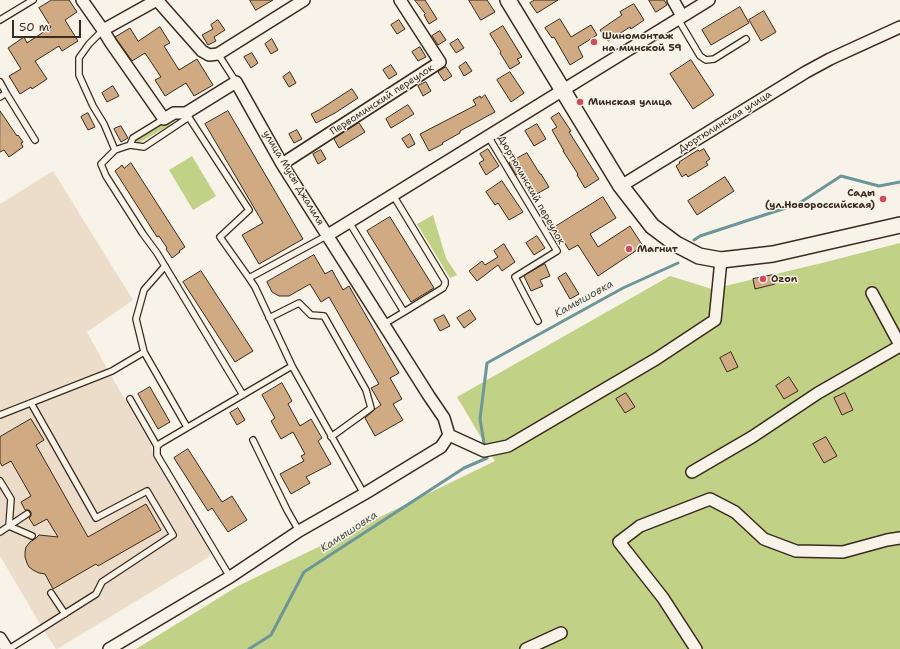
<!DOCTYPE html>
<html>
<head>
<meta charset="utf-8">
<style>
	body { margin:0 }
	#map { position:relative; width:900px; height:649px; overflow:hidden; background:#f7f3e8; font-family:"Shantell Sans",sans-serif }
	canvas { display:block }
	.scale { position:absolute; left:12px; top:20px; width:69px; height:18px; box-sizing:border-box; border:2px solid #3b2a1e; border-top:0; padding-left:5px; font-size:12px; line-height:14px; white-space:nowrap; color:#3b2a1e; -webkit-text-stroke:3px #f7f3e8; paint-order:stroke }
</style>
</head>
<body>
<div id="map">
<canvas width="900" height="649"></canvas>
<div class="scale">50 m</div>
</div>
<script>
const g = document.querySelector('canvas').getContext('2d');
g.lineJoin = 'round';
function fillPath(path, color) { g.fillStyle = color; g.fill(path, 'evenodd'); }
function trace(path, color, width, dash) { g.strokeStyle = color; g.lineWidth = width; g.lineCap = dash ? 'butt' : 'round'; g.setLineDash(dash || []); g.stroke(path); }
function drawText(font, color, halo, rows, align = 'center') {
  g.font = font + ' "Shantell Sans",sans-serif'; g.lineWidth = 3; g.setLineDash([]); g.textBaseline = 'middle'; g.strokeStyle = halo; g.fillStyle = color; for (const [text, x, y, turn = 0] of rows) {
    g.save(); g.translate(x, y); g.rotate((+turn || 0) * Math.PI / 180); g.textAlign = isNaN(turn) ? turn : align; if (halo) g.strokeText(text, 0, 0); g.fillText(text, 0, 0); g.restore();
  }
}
const built = new Path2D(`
	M 53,171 L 133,300 L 87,332 L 109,372 L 151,445 L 152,451 L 155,458 L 210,549 L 211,553 L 209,557 L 57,649 L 56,649 L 43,629 L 0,556 L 0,204 Z`);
const green = new Path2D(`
	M 169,119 L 171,121 L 170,125 L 137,144 L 136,139 Z
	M 192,156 L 216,196 L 193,210 L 169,170 Z
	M 433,215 L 446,258 L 457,275 L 450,278 L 417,224 Z
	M 900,243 L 900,649 L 136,649 L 238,586 L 495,461 L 457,397 L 670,276 L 712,289 L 822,263 Z`);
const stream = new Path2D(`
	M 694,240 L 700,236 L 798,204 L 841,176 L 879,186 L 900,182
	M 484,443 L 480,419 L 487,363 L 623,288 L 678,263
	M 249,649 L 271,635 L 304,572 L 464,468 L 487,458`);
const building = new Path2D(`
	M 52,0 L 69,0 L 77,12 L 65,20 L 78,41 L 62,51 L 59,46 L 35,61 L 47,79 L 32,89 L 31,87 L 20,94 L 9,76 L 21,69 L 8,48 L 24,37 L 27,43 L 51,27 L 39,8 Z
	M 250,0 L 273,0 L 256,10 Z
	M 415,0 L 425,0 L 437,19 L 429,24 L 424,15 L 425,14 Z
	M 469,0 L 487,0 L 495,12 L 481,20 Z
	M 535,0 L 558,0 L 537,13 L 530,3 Z
	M 649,0 L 664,0 L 667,5 L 656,12 Z
	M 634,4 L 644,20 L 631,29 L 630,27 L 608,41 L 600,30 L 622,15 L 620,12 Z
	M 740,7 L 749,23 L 711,45 L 702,30 Z
	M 764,11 L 776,32 L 761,41 L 749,20 Z
	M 560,19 L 571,37 L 591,25 L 597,35 L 578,47 L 583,57 L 570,65 L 554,37 L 552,38 L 545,28 Z
	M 218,20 L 225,30 L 214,37 L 216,41 L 208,45 L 202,35 L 213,29 L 211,25 Z
	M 399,20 L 405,29 L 397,34 L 391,25 Z
	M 503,26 L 522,57 L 517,59 L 520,63 L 510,69 L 500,53 L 501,52 L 490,34 Z
	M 160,27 L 170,43 L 164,46 L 179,70 L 197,59 L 213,85 L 194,96 L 186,83 L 165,96 L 155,80 L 161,77 L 145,53 L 132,61 L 115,37 L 130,28 L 138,41 Z
	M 440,31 L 446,40 L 438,45 L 432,36 Z
	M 272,39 L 278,50 L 271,54 L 265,44 Z
	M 458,39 L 464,48 L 456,53 L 450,44 Z
	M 420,47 L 426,57 L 418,61 L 412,52 Z
	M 252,53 L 258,63 L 251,68 L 244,57 Z
	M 691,60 L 714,95 L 693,109 L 670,74 Z
	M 466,62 L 472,71 L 464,76 L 459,67 Z
	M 391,65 L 397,74 L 389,79 L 383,70 Z
	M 446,67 L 452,76 L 444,81 L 438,72 Z
	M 290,72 L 296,83 L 289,87 L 283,77 Z
	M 510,72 L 524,93 L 511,102 L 497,80 Z
	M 426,82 L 431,91 L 423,96 L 418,86 Z
	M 113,86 L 119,96 L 107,102 L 102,93 Z
	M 352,89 L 358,98 L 335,113 L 316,123 L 311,114 L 319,110 Z
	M 485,95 L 495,112 L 460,131 L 460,133 L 442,143 L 443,144 L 429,151 L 420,134 L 476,105 L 473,100 L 480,96 L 481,98 Z
	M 408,105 L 414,114 L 391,128 L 386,119 Z
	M 0,111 L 17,136 L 18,135 L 23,142 L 21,143 L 23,147 L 9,157 L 4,150 L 0,152 Z
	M 228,111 L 303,239 L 259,264 L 242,235 L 263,223 L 205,124 Z
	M 88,113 L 95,127 L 88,130 L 81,117 Z
	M 559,113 L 571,131 L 569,132 L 599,179 L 585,188 L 577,175 L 578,174 L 563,151 L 564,151 L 552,130 L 557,127 L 551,118 Z
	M 359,123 L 365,132 L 339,148 L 334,139 Z
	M 537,124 L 546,139 L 534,146 L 525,131 Z
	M 121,126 L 128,138 L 121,142 L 114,129 Z
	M 297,130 L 302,139 L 294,143 L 289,134 Z
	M 410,134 L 415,144 L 408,148 L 402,139 Z
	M 488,149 L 499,166 L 486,175 L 479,163 L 484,160 L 480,154 Z
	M 704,149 L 710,159 L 706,162 L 708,165 L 688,177 L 686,174 L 682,177 L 676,166 L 680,163 L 679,162 L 698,150 L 699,151 Z
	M 321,150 L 326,159 L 318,164 L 313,154 Z
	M 527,153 L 540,174 L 541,174 L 549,187 L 533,196 L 520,172 L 516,175 L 509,163 Z
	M 131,163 L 185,247 L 179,251 L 180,252 L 172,258 L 166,249 L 167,248 L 159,236 L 157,237 L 115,171 L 122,165 L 124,168 Z
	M 725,177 L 734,191 L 697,215 L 688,201 Z
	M 502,181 L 523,212 L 509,220 L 498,203 L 495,205 L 486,192 Z
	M 603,197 L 616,218 L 590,234 L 598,247 L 630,226 L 643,246 L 598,276 L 578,245 L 569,250 L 555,227 Z
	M 390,217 L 434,288 L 411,302 L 367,231 Z
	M 537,236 L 545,248 L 534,255 L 526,243 Z
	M 504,244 L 515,262 L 502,271 L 498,265 L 477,281 L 469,271 L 482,261 L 485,265 L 498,257 L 494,251 Z
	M 314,255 L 325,274 L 332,270 L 343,290 L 349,286 L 399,373 L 390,378 L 402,399 L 393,404 L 403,420 L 375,436 L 365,418 L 373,411 L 375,409 L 381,405 L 371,388 L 379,384 L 329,297 L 321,302 L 310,284 L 289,296 L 279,296 L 272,292 L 267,282 Z
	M 545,264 L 550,276 L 540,280 L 543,286 L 531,291 L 524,276 Z
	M 201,271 L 253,351 L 235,362 L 183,282 Z
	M 566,273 L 579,294 L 570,299 L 558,278 Z
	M 773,275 L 775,284 L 755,289 L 753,279 Z
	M 470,310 L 476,319 L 464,328 L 457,318 Z
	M 444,315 L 450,326 L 440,331 L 434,320 Z
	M 731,352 L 738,367 L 727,372 L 720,358 Z
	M 789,377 L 798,391 L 784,399 L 776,386 Z
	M 282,383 L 292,401 L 288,404 L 300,426 L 311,419 L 322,438 L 318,441 L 331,464 L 306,477 L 310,483 L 291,494 L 280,474 L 304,461 L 301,456 L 305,454 L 293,432 L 281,439 L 271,421 L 275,418 L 262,395 Z
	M 150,387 L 170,422 L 158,429 L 138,394 Z
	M 626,393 L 635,407 L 625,413 L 616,399 Z
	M 845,393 L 853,410 L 842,415 L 834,398 Z
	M 238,408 L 245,420 L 237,425 L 230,413 Z
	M 31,419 L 44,440 L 36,445 L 88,537 L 146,504 L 161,530 L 98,566 L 96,564 L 53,589 L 45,574 L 39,573 L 33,570 L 29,567 L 27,563 L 25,557 L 25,552 L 26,547 L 30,542 L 35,539 L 39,535 L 58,537 L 47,519 L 34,526 L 29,518 L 31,516 L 31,512 L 29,510 L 25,510 L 21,502 L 31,496 L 11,461 L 2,466 L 0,462 L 0,437 Z
	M 826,437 L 837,456 L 824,463 L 813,444 Z
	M 188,449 L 222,502 L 232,496 L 247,520 L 228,532 L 212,508 L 208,511 L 174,458 Z`);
const lane = new Path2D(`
	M 678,19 L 700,56 L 706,60 L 714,59 L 746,39
	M 0,20 L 33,0
	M 103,30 L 89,44 L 79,58 L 79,75 L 93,106 L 104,124 L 115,150
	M 218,54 L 236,82
	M 0,82 L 6,93 L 0,97
	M 6,93 L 35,140
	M 186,113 L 249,210 L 220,237 L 249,278 L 255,287 L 292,366 L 364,494
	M 164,119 L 133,138 L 130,145 L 144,147 L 189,117
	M 488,136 L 557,251 L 515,277 L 538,321
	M 130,145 L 115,150 L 101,164 L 106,176 L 143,234 L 157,253 L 243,395
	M 393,195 L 445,281 L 445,284 L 443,288 L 404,312
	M 349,222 L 404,312 L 384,324
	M 165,266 L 144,290 L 136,319 L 144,352 L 187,427
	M 249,278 L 328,235
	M 269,318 L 299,303 L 311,315 L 324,316 L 366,390 L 371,408 L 331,437
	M 130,399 L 157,446
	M 0,415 L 112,371 L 144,352
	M 253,440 L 287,510 L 299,531
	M 0,481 L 11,499 L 9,526 L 32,536
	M 0,532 L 27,514
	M 230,577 L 157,455 L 157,446 L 161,443 L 292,366
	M 51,593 L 65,614
	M 9,649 L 96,594 L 102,582 L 173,535 L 147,491 L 96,518 L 31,403`);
const street = new Path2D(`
	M 82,0 L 103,30 L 157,0 L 202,51 L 209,55 L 218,54 L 304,0
	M 673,0 L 682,16
	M 103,30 L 111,43 L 164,119 L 174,113 L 186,113 L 236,82 L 282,164 L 429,396 L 444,418 L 449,435
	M 282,164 L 440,62 L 400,0
	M 621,186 L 806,72 L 830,59 L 900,27
	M 328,235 L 709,0
	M 872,293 L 900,345
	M 449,435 L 484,451 L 508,446 L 656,359 L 715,320 L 721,260
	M 692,472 L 752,437 L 818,393 L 900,346
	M 0,638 L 7,649
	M 109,649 L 230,577 L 299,531 L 364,494 L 441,447 L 449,435
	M 526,649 L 561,633
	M 696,649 L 663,598 L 619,542 L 640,526 L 710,499 L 735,512 L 764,539 L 796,551 L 843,552 L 887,540 L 900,538`);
const secondary = new Path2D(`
	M 508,0 L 621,186 L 652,226 L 676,244 L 699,256 L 721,260 L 773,254 L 900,225`);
const markers = [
	[594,42,4,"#d1495b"],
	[580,102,4,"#d1495b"],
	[883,199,4,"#d1495b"],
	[629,249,4,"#d1495b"],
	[763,279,4,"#d1495b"]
];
const poiNames = [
	["Шиномонтаж",602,36],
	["на минской 59",602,48],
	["Минская улица",588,102],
	["Сады",875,193,"right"],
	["(ул.Новороссийская)",875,205,"right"],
	["Магнит",637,249],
	["Ozon",771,279]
];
const streetNames = [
	["Первоминский переулок",382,100,-33],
	["Дюртюлинская улица",725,122,-32],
	["улица Мусы Джалиля",293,178,59],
	["Дюртюлинский переулок",531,190,60]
];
const waterNames = [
	["Камышовка",584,299,-29],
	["Камышовка",349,532,-33]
];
fillPath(built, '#ebddc9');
fillPath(green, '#c1d286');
trace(stream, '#6d969b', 3);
fillPath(building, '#d0aa82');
trace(building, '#3b2a1e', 1);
trace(lane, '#3b2a1e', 8);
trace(street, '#3b2a1e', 14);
trace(secondary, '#3b2a1e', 18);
trace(lane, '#f7f3e8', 5.5);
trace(street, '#f7f3e8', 11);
trace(secondary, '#f7f3e8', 15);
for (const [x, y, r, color] of markers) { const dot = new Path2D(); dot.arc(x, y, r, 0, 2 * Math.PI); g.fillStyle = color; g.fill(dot); trace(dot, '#f7f3e8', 1.5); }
drawText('bold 10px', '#3b2a1e', '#f7f3e8', poiNames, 'left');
drawText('10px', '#3b2a1e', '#f7f3e8', streetNames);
drawText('italic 11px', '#505752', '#f7f3e8', waterNames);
</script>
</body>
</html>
